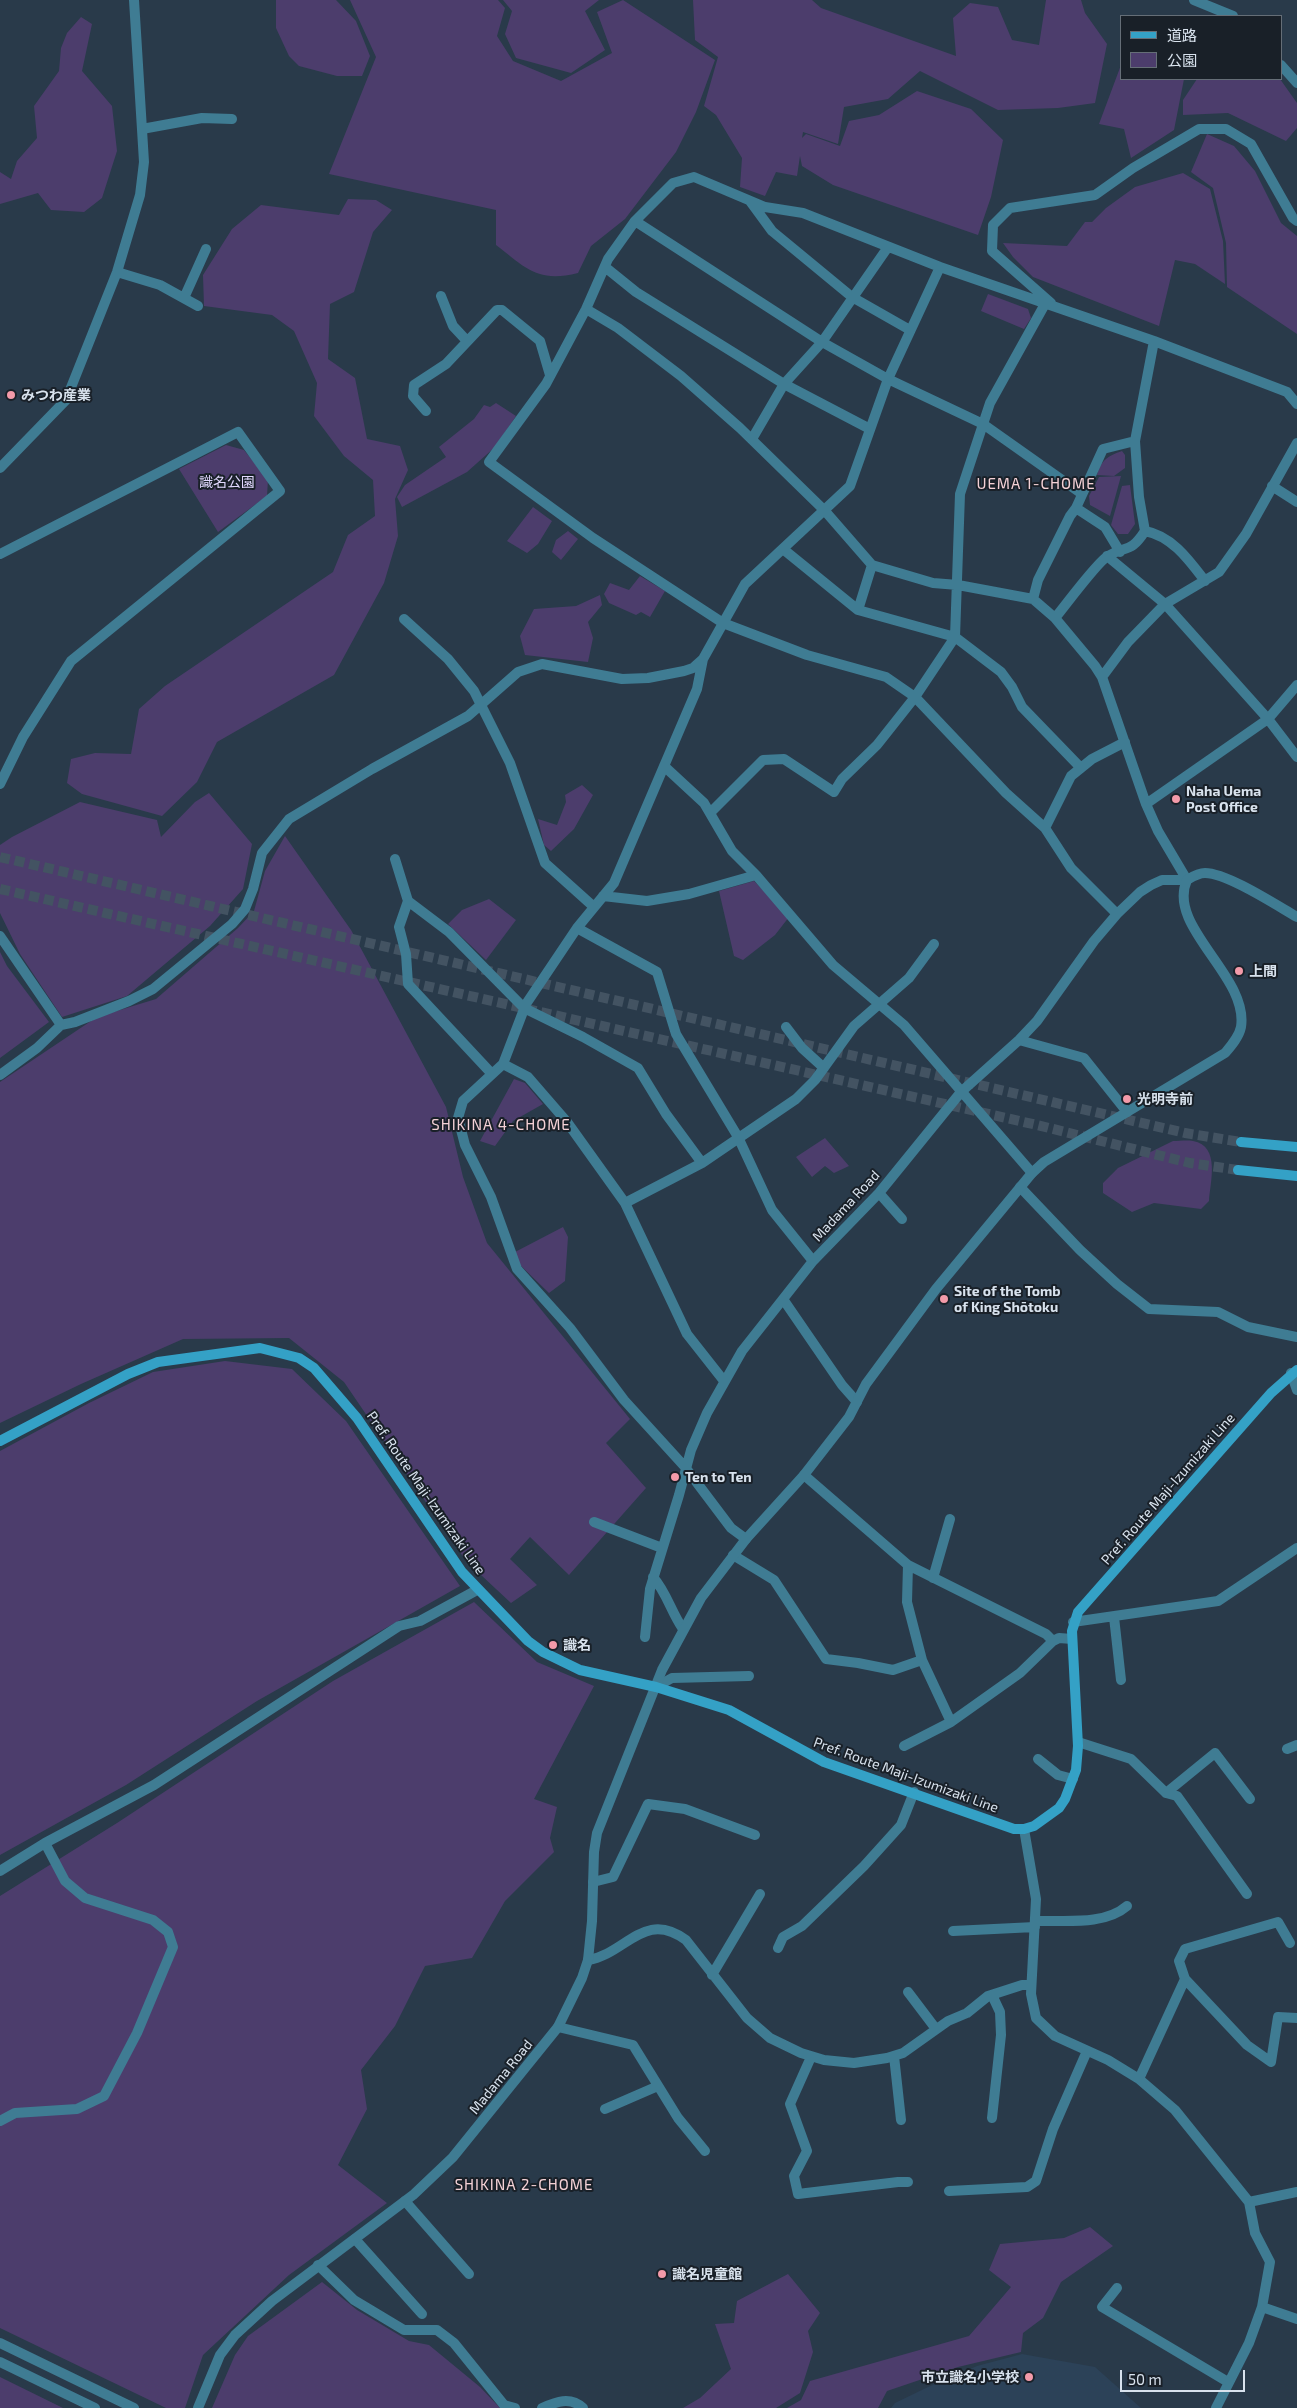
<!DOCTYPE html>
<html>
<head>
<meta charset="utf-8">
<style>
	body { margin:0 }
	#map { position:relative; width:1297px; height:2408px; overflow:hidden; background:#293a4a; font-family:"Exo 2","Noto Sans JP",sans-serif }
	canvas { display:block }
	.legend { position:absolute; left:1120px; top:15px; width:162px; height:65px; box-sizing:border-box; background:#192028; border:1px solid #656e77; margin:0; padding:6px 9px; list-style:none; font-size:15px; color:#d8e2ed }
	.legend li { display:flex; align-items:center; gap:10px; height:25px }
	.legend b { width:25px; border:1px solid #656e77 }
	.scale { position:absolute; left:1120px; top:2370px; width:125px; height:22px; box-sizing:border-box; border:2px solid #d8e2ed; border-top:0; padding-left:6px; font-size:15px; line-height:18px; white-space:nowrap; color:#d8e2ed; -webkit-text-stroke:4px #192028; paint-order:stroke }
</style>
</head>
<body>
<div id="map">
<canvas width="1297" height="2408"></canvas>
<ul class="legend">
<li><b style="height:6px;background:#34a1c6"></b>道路</li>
<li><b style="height:14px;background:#4c3d6c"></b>公園</li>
</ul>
<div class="scale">50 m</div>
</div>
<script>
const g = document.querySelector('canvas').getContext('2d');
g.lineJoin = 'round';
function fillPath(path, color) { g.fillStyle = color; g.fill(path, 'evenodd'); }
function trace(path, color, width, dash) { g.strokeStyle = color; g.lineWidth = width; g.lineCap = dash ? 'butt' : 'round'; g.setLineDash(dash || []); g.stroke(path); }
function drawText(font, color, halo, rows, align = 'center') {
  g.font = font + ' "Exo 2","Noto Sans JP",sans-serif'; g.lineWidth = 4; g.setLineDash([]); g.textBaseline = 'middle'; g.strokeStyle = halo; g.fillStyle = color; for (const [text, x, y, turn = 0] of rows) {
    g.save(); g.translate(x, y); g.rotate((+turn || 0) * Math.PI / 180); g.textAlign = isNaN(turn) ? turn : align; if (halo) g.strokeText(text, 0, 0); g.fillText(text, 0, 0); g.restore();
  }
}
const built = new Path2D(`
	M 1022,2354 L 1095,2367 L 1141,2408 L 891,2408 L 895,2403 L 926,2388 L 977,2366 Z`);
const green = new Path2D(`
	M 276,0 L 336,0 L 356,21 L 370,56 L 362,76 L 337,76 L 299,66 L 289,56 L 276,28 Z
	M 350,0 L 498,0 L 505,8 L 497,36 L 513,61 L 561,81 L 612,53 L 597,12 L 623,0 L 715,60 L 696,112 L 676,152 L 625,219 L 591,246 L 578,273 C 537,283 526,268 496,245 L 496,210 L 329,174 L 376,57 Z
	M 503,0 L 599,0 L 585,11 L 605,50 L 571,73 L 516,58 L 505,34 L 512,11 Z
	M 693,0 L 812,0 L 821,8 L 956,56 L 953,18 L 970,3 L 998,7 L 1012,40 L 1039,45 L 1046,0 L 1081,0 L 1085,13 L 1107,44 L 1095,103 L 1058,108 L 998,110 L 920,71 L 888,99 L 844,107 L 838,144 L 803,132 L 802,138 L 806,134 L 840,146 L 849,121 L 879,115 L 917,91 L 971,109 L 1003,140 L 991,197 L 978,235 L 833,185 L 802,166 L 800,156 L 797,176 L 776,172 L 765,196 L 740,187 L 742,158 L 716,115 L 704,106 L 718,57 L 695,40 Z
	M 81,17 L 92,24 L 82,71 L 112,106 L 117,151 L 102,198 L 84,212 L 51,210 L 38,193 L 0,204 L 0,172 L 11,179 L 17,161 L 37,138 L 34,106 L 59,71 L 61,48 L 67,33 Z
	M 1121,65 L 1121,79 L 1184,79 L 1174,130 L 1131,158 L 1124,129 L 1099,124 Z
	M 1197,79 L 1280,79 L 1297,103 L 1297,128 L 1286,141 L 1228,113 L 1183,115 L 1183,100 Z
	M 1207,134 L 1234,146 L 1255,171 L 1281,223 L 1297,236 L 1297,334 L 1227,287 L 1226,243 L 1213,188 L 1191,172 Z
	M 1183,173 L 1210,189 L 1223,241 L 1225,284 L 1195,264 L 1175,260 L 1159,326 L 1033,277 L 1013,257 L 1003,243 L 1067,246 L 1085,222 L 1092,222 L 1106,208 L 1135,187 Z
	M 348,199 L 376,200 L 392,210 L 373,232 L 354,292 L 330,304 L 328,359 L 355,378 L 367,439 L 400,446 L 408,470 L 395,499 L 398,536 L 384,583 L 334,675 L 217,742 L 197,782 L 162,816 L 82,794 L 67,783 L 71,759 L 95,753 L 131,754 L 139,709 L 165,686 L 333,572 L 348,535 L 375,516 L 373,480 L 344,456 L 314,416 L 317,383 L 294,331 L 272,315 L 204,306 L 203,275 L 232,229 L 261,205 L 339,215 Z
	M 988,294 L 1028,309 L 1031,318 L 1024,329 L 981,311 Z
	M 496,403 L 516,416 L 495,447 L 467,472 L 402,507 L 397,497 L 405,485 L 446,457 L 439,447 L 474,419 L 484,405 L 490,407 Z
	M 226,445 L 244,450 L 268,480 L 267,496 L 218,532 L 179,469 Z
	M 1122,451 L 1125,455 L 1125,468 L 1114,476 L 1097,475 C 1101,460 1108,456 1122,451 Z
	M 1121,476 L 1110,516 L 1090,505 L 1089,496 L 1099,477 Z
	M 1130,485 L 1135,524 L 1128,534 L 1118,534 L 1111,525 L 1122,486 Z
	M 533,507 L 552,521 L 538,544 L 527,553 L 507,541 Z
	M 568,531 L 578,539 L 561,560 L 552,552 L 556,540 Z
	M 640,576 L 665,591 L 650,617 L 641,612 L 636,615 L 609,603 L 604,594 L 610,583 L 629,590 Z
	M 600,595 L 602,605 L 588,622 L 593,638 L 588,662 L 525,655 L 520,636 L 534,609 L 576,606 Z
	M 582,785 L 593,795 L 574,829 L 551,851 L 544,845 L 538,819 L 557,825 L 566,802 L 565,795 Z
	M 209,793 L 252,844 L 243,889 L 210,926 L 127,996 L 62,1017 L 20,954 L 0,913 L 0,845 L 12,837 L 80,802 L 157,820 L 161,837 L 195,802 Z
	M 285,836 L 351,930 L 446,1107 L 463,1177 L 487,1243 L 630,1419 L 606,1443 L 646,1488 L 569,1575 L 530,1537 L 510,1559 L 537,1585 L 511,1603 L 466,1561 L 344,1382 L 289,1338 L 183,1339 L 81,1384 L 0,1423 L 0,1082 L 97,1017 L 156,999 L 238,928 L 254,911 L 265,871 Z
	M 754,881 L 789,917 L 775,935 L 743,960 L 734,956 L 719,891 Z
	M 489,899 L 516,920 L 486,960 L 448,924 L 462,910 Z
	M 0,952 L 7,966 L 49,1022 L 0,1058 Z
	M 514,1079 L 525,1083 L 543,1104 L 513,1121 L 495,1146 L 480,1141 Z
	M 825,1138 L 849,1166 L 834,1173 L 825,1166 L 812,1177 L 796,1157 Z
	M 1173,1141 C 1179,1141 1187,1140 1193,1141 C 1221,1146 1210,1183 1209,1201 L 1201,1209 L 1154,1203 L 1132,1212 L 1103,1193 L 1103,1183 L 1118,1168 Z
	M 563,1227 L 568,1237 L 565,1281 L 549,1293 L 520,1265 L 515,1252 Z
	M 225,1361 L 292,1369 L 346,1421 L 460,1586 L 257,1701 L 126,1785 L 0,1855 L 0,1451 L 89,1403 L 153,1372 Z
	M 474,1602 L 537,1662 L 594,1686 L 534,1799 L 557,1807 L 550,1838 L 554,1852 L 505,1901 L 472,1958 L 425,1966 L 395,2026 L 361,2070 L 367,2109 L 338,2165 L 387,2203 L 289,2275 L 203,2355 L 185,2408 L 166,2408 L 0,2328 L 0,1896 L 117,1823 L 333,1681 Z
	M 1090,2227 L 1113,2246 L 1061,2282 L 1043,2318 L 1023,2333 L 1021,2352 L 958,2367 L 887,2391 L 878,2408 L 787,2408 L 801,2400 L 810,2381 L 969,2336 L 1011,2287 L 989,2270 L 1000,2244 L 1064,2238 Z
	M 788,2274 L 820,2313 L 808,2331 L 813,2352 L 800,2393 L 776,2408 L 683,2408 L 700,2398 L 731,2369 L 715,2324 L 734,2323 L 737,2301 Z
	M 322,2282 L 357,2310 L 409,2341 L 429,2345 L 480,2387 L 500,2408 L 212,2408 L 235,2355 L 248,2336 Z
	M 0,2377 L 63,2408 L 0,2408 Z`);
const secondaryTunnel = new Path2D(`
	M 0,857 L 1185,1133 L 1241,1142
	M 0,889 L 1037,1125 L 1190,1163 L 1238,1170`);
const minor = new Path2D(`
	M 1194,0 L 1233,16
	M 1281,65 L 1297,83
	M 142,129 L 202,118 L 232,119
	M 750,201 L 772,231 L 852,297 L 910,330
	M 635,221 L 822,342 L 888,379 L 983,424 L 1082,494
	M 605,267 L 636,292 L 784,384 L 870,429
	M 117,272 L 160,285 L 198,306
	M 441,296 L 453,326 L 467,341
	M 184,298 L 206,249
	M 1051,303 L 992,251 L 993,225 L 1010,208 L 1095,195 L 1133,168 L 1199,129 L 1226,129 L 1251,144 L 1293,218 L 1297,221
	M 586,309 L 618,328 L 681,376 L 740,428 L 825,511 L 872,565 L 933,583 L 958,585 L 1033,599 L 1055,618 L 1095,666 L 1102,677 L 1146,804 L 1158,831 L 1187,880
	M 426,411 L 413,396 L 414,385 L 446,364 L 497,310 L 502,310 L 540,341 L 550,375
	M 752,439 L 784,384 L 822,342 L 888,247
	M 0,468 L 66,400 L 117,272 L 140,195 L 144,162 L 134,0
	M 1272,486 L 1297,502
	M 1076,508 L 1105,527 L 1120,552
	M 1145,531 C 1172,536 1189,560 1205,581
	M 783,549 L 858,610 L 955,637 L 1001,672 L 1012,687 L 1022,707 L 1080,767
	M 0,554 L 238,432 L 280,491 L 71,661 L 23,737 L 0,784
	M 1107,556 L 1165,604 L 1268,719 L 1297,757
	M 1033,599 L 1038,580 L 1070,516 L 1076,508 L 1103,449 L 1135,441
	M 858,610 L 872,565
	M 1055,618 C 1065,606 1098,561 1108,556 C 1127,545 1130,554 1145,531 L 1139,497 L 1135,441 L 1154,341
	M 404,619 L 448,659 L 474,691 L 510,763 L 545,863 L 594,907
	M 1102,677 L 1128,642 L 1165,604 L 1219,572 L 1246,534 L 1297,443
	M 664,766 L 704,803 L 732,851 L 756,875 L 833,965 L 904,1025 L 1032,1173
	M 1146,804 L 1268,719 L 1297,685
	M 710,813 L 763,760 L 784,759 L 834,792 L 842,779 L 877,745 L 915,697 L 955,637 L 960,494 L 990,403 L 1045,304
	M 1045,828 L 1071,776 L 1092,759 L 1125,742
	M 395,859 L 408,901 L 399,927 L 406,954 L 408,984 L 492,1074
	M 603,896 L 647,901 L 689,894 L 756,875
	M 408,901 L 449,932 L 524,1008 L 583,1037 L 638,1068 L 666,1114 L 702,1163
	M 1117,914 L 1071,868 L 1045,828 L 1006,793 L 915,697 L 886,677 L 807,655 L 723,623 L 593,538 L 489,462 L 546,384 L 586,309 L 608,259 L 635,221 L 673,183 L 694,177 L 765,207 L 803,213 L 940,267 L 1154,341 L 1287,392 L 1297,404
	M 577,928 L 657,972 L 676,1034 L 738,1137 L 772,1210 L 813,1261
	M 0,936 L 61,1025
	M 786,1027 L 802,1048 L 824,1068
	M 1019,1040 L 1084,1058 L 1127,1112
	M 503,1064 L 463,1101 L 458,1118 L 465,1145 L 491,1197 L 517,1269 L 570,1328 L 624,1400 L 685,1467 L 731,1528 L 746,1539
	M 0,1075 L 37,1048 L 61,1025 L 75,1022 L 129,1001 L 153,989 L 232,924 L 245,909 L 253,889 L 262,853 L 289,819 L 372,769 L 468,716 L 518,672 L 542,664 L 622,679 L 648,678 L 684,671 L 693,668 L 703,659
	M 1020,1187 L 1080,1250 L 1117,1284 L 1149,1309 L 1218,1312 L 1248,1327 L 1297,1337
	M 879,1193 L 902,1219
	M 625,1203 L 702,1163 L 796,1099 L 815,1080 L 854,1026 L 909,978 L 934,944
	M 783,1299 L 842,1385 L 857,1402
	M 1291,1373 L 1297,1390
	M 724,1381 L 687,1334 L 625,1203 L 567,1122 L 528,1077 L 503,1064 L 526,1004 L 577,928 L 614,883 L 697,689 L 703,659 L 745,584 L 850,486 L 888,379 L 940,267
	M 804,1475 L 908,1565 L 1046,1634 L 1053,1641
	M 594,1522 L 662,1548
	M 733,1555 L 774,1580 L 826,1659 L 858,1663 L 893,1670 L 922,1660
	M 908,1565 L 907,1602 L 922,1660 L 951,1722
	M 653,1577 C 667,1593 671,1612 683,1629
	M 933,1578 L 950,1519
	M 1114,1617 L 1121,1680
	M 1073,1622 L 1218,1601 L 1297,1548
	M 645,1637 L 650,1589 L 679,1495 L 691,1450 L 707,1413 L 742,1351 L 813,1261 L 879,1193 L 961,1092 L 1019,1040 L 1037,1021 L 1094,941 L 1117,914 L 1140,892 L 1151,885 L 1162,880 L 1187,880
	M 656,1687 L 672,1678 L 749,1676
	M 1078,1742 L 1131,1759 L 1166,1793 L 1177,1796 L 1247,1894
	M 904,1746 L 951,1722 L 1020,1673 L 1053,1641 L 1059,1638 L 1072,1639
	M 1287,1749 L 1297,1745
	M 1038,1759 L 1058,1775 L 1073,1779
	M 1166,1793 L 1215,1753 L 1250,1799
	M 1024,1829 L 1036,1899 L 1031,1994 L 1036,2018 L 1055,2036 L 1108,2060 L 1139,2079 L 1175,2110 L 1249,2202 L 1255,2233 L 1270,2262 L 1262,2307 L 1297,2319
	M 0,1871 L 45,1843 L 154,1785 L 399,1626 L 420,1621 L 477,1590
	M 593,1882 L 613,1877 L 648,1804 L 685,1809 L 755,1835
	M 1035,1921 C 1064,1920 1104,1926 1127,1906
	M 953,1931 L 1035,1927
	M 778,1948 L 783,1937 L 802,1926 L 864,1866 L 901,1825 L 914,1792
	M 588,1960 C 626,1954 644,1909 686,1940 L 747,2018 L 770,2038 L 801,2053 L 824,2060 L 854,2063 L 887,2058 L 903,2053 L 948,2021 L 967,2013 L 988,1996 L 1022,1985 L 1031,1985
	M 712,1975 L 760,1894
	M 1185,1979 L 1179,1961 L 1185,1949 L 1278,1922 L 1290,1943
	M 908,1992 L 936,2029
	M 558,2027 L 633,2045 L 678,2118 L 705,2151
	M 894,2056 L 901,2120
	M 811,2057 L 790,2104 L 807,2151 L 794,2176 L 798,2194 L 898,2182 L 908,2182
	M 1139,2079 L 1185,1979 L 1247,2045 L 1271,2062 L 1278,2017 L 1297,2018
	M 605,2109 L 658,2086
	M 992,2118 L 1001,2035 L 1000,2012 L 992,1995
	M 0,2121 L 15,2113 L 77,2109 L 104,2096 L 137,2033 L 173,1947 L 168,1932 L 153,1920 L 85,1898 L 65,1881 L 45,1843
	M 949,2191 L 1027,2187 L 1036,2181 L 1053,2129 L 1087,2051
	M 405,2201 L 469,2274
	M 1249,2202 L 1297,2192
	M 355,2239 L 422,2314
	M 318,2265 L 354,2300 L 404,2330 L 437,2330 L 454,2343 L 504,2405 L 515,2408
	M 1117,2288 L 1102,2307 L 1228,2382
	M 0,2343 L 134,2408
	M 0,2362 L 95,2408
	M 542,2408 C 556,2402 570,2396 583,2408
	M 1216,2408 L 1249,2343 L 1262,2307`);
const tertiary = new Path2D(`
	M 198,2408 L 220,2355 L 235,2335 L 272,2301 L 413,2195 L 453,2157 L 558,2027 L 582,1978 L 588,1960 L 592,1921 L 594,1852 L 597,1833 L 662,1670 L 701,1598 L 746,1539 L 804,1475 L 849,1417 L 866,1384 L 936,1289 L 1032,1173 L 1044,1162 L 1225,1053 C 1231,1046 1239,1037 1241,1027 C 1249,976 1166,927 1187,880 C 1192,877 1198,873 1205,873 C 1227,873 1276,905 1297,917`);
const secondary = new Path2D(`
	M 1241,1142 L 1297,1147
	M 1238,1170 L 1297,1176
	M 0,1441 L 128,1374 L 158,1362 L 260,1348 L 299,1358 L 314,1368 L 357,1418 L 462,1572 L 528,1641 L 543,1652 L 580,1670 L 656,1687 L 729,1710 L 824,1762 L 1014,1829 L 1024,1829 L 1034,1826 L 1059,1808 L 1065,1799 L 1076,1770 L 1078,1746 L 1072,1631 L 1078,1612 L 1271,1393 L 1297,1370`);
const markers = [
	[11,395,5,"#f39aa9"],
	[1176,799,5,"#f39aa9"],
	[1239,971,5,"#f39aa9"],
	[1127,1099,5,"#f39aa9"],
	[944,1299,5,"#f39aa9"],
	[675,1477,5,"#f39aa9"],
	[553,1645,5,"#f39aa9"],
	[662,2274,5,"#f39aa9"],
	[1029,2377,5,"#f39aa9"]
];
const poiNames = [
	["みつわ産業",21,395],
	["Naha Uema",1186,791],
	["Post Office",1186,807],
	["上間",1249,971],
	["光明寺前",1137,1099],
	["Site of the Tomb",954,1291],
	["of King Shōtoku",954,1307],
	["Ten to Ten",685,1477],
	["識名",563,1645],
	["識名児童館",672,2274],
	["市立識名小学校",1019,2377,"right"]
];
const parkNames = [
	["識名公園",227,482]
];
const streetNames = [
	["Madama Road",846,1206,-47],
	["Pref. Route Maji-Izumizaki Line",1168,1489,-49],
	["Pref. Route Maji-Izumizaki Line",426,1493,55],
	["Pref. Route Maji-Izumizaki Line",906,1775,20],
	["Madama Road",501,2077,-51]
];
const neighbourhoodNames = [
	["UEMA 1-CHOME",1036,484],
	["SHIKINA 4-CHOME",501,1125],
	["SHIKINA 2-CHOME",524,2185]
];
fillPath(built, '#2c4258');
fillPath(green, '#4c3d6c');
trace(secondaryTunnel, '#435362', 10, [10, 5]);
trace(minor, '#3f7c93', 10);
trace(tertiary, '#3f7c93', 10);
trace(secondary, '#34a1c6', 10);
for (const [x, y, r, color] of markers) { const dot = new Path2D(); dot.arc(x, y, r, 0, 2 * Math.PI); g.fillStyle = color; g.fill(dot); trace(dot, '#192028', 2); }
drawText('bold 14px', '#d8e2ed', '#192028', poiNames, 'left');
drawText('14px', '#e1d8fe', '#192028', parkNames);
drawText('14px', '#d8e2ed', '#192028', streetNames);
g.letterSpacing = '1px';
drawText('15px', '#f4d1d6', '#192028', neighbourhoodNames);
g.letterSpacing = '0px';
</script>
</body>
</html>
